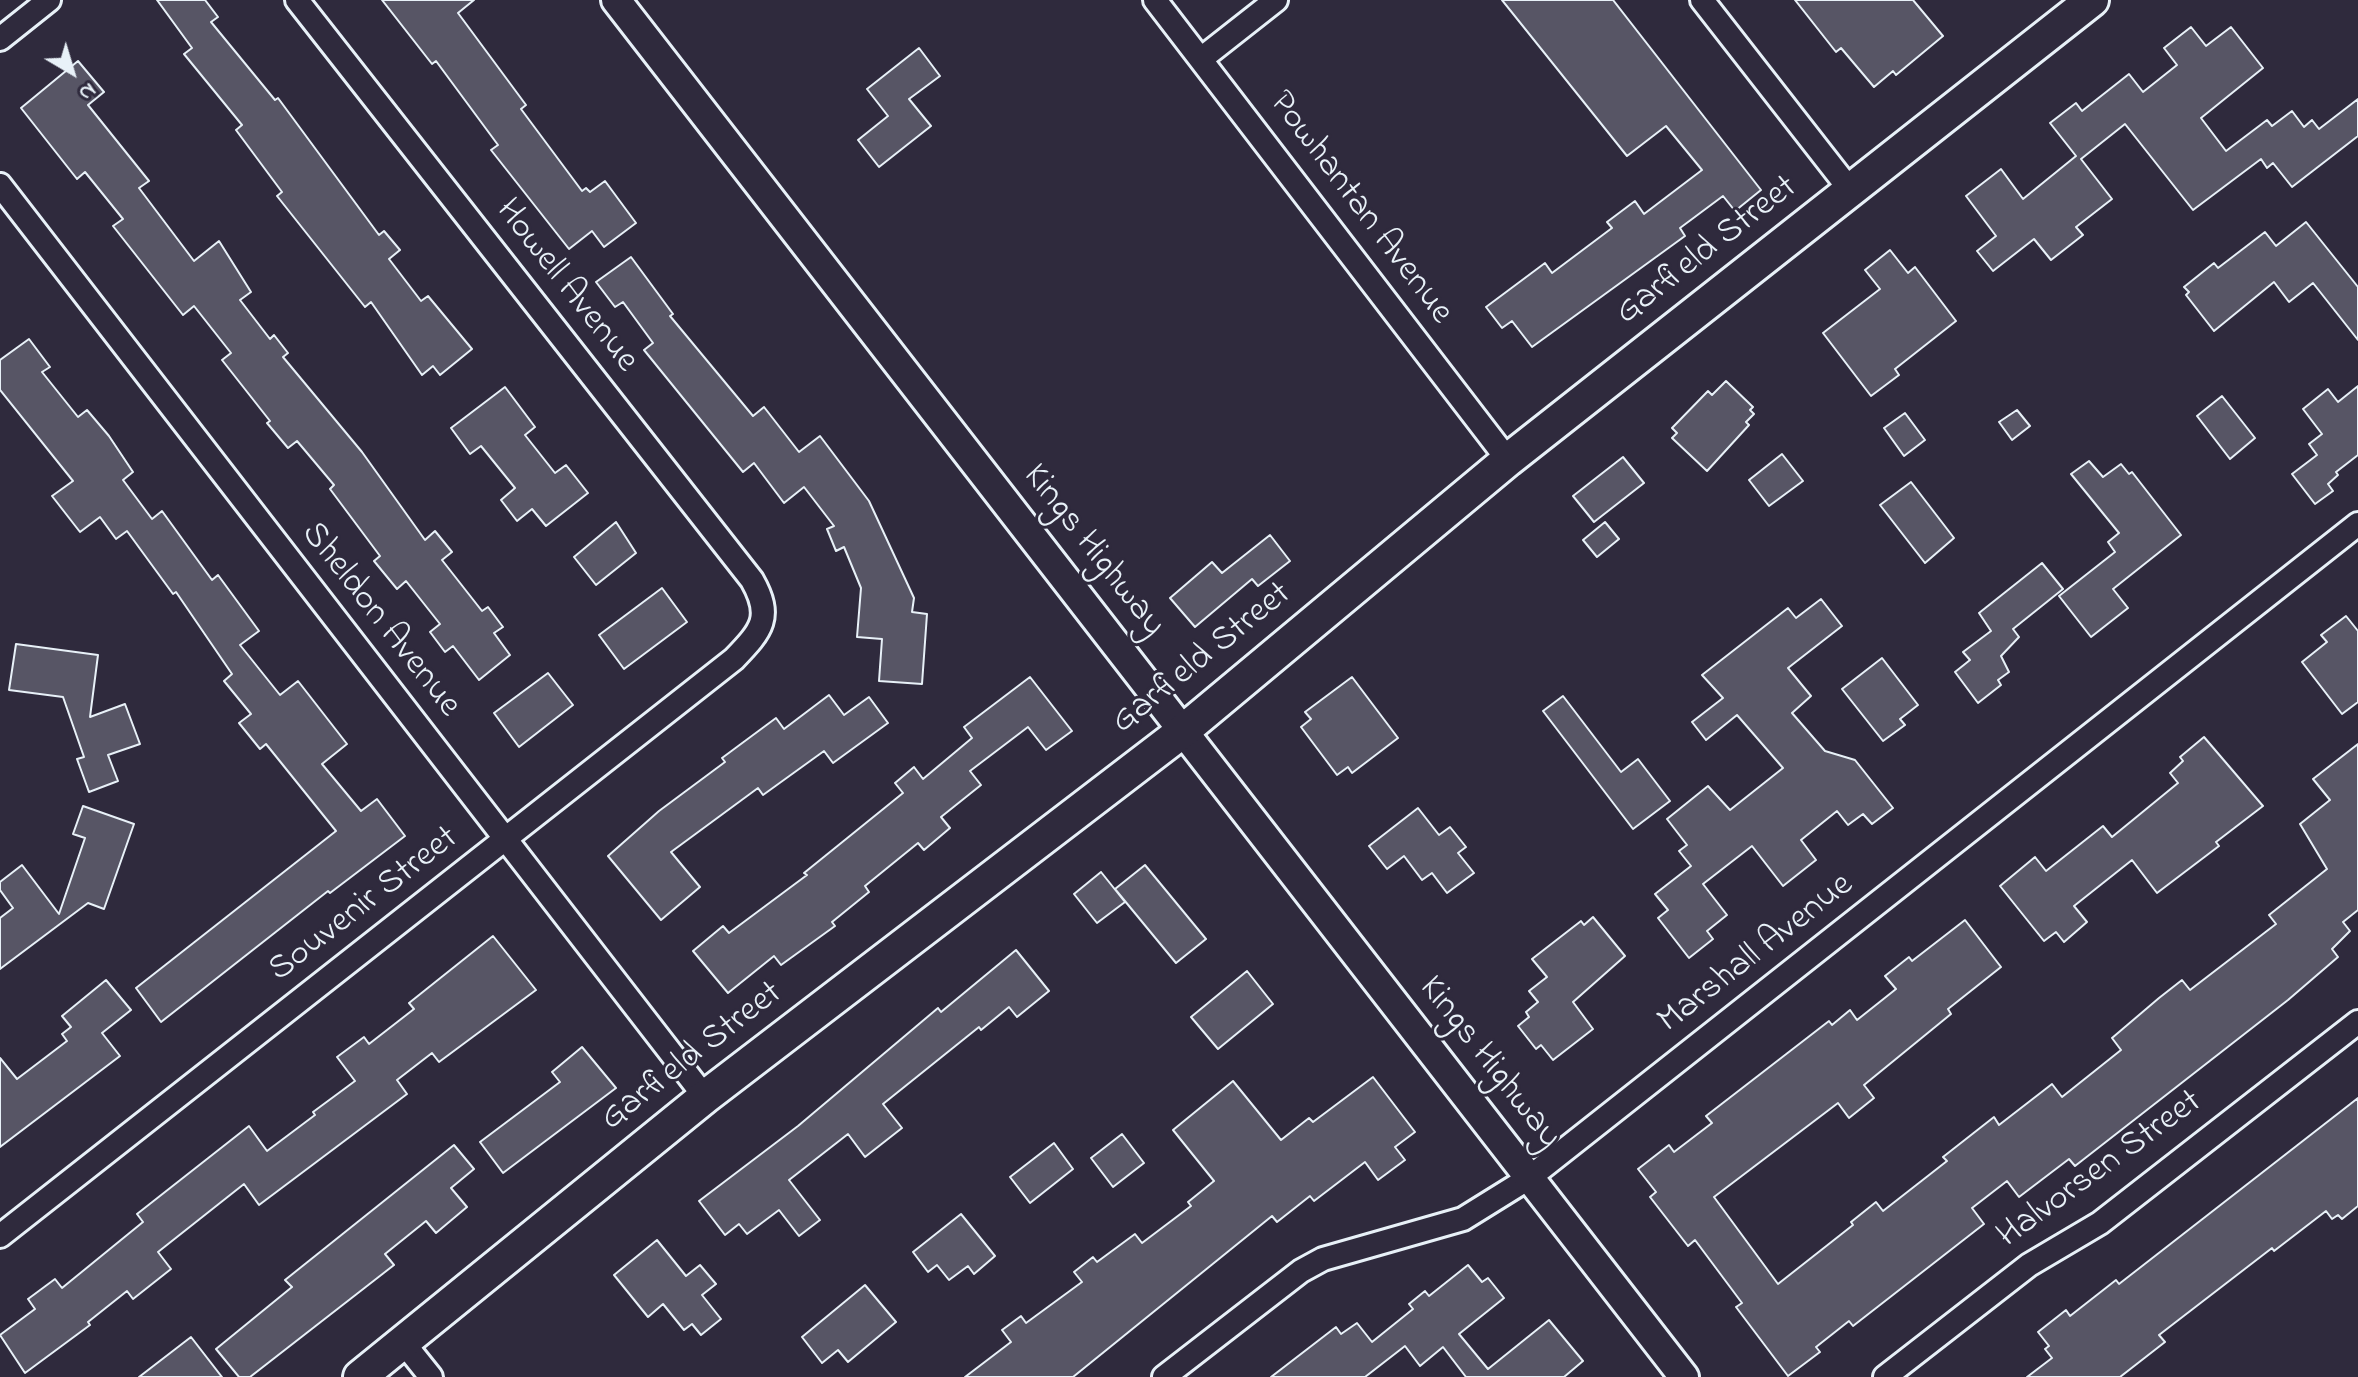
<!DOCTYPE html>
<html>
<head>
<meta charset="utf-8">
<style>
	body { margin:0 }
	#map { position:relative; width:2358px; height:1377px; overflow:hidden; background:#2f2a3d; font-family:"Indie Flower",sans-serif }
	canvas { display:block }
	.north { position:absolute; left:32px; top:32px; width:80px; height:80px; -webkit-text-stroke:6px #2f2a3d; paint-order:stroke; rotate:142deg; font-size:22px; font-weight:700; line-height:32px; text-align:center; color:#e8f1f8 }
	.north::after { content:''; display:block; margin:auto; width:28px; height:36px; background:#e8f1f8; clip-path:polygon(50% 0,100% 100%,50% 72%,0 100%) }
</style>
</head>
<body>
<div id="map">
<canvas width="2358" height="1377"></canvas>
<div class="north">N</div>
</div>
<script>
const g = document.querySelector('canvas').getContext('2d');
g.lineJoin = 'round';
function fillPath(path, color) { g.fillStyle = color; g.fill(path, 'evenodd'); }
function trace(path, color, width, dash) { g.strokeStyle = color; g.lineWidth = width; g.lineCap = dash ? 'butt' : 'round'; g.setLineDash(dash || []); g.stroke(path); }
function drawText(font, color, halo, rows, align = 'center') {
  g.font = font + ' "Indie Flower",sans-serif'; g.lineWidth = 6; g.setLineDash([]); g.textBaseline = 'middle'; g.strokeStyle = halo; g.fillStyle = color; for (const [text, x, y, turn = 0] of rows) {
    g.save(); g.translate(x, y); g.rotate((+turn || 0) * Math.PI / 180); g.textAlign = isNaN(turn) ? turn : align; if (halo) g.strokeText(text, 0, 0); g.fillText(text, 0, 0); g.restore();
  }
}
const building = new Path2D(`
	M 157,0 L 205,0 L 218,17 L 211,22 L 275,100 L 278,98 L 379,235 L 384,231 L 400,250 L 389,259 L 421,301 L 428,296 L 472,349 L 440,375 L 433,366 L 422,375 L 371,302 L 365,307 L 277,196 L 282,192 L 236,130 L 242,125 L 184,54 L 192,48 Z
	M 382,0 L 474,0 L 458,13 L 526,105 L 521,109 L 582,191 L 586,188 L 590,192 L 605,181 L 636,223 L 604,247 L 592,231 L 569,249 L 491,150 L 498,145 L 436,61 L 432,64 Z
	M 1502,0 L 1613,0 L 1761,190 L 1735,211 L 1723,196 L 1680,228 L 1685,236 L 1532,347 L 1512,321 L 1502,328 L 1486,307 L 1545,263 L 1552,273 L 1612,228 L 1607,222 L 1635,201 L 1644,214 L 1702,170 L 1666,126 L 1627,156 Z
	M 1795,0 L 1913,0 L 1943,36 L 1896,75 L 1893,71 L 1874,87 L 1841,48 L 1836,52 Z
	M 2191,27 L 2206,46 L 2231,27 L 2263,68 L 2201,118 L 2226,151 L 2267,120 L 2272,126 L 2292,111 L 2304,127 L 2312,120 L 2319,129 L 2358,99 L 2358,136 L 2292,187 L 2273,163 L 2267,168 L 2261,159 L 2193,210 L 2125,124 L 2081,159 L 2112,199 L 2076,227 L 2083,235 L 2051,260 L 2034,239 L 1993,271 L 1977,251 L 1996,236 L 1966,196 L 2001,169 L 2023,199 L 2076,156 L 2050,123 L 2076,103 L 2082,111 L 2129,74 L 2143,92 L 2177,65 L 2164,48 Z
	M 919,48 L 940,76 L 909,99 L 931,126 L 879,167 L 858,140 L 888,116 L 867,89 Z
	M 78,61 L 104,92 L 88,105 L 149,181 L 139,188 L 194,261 L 219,241 L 251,292 L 240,300 L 270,339 L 274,335 L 288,353 L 283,357 L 362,452 L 425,540 L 435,531 L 452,552 L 442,560 L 482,611 L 488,607 L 503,627 L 494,633 L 510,655 L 479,680 L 453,646 L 445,652 L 430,632 L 440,624 L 406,581 L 397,589 L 374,561 L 380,556 L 330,489 L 334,485 L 297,441 L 288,448 L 267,423 L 270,421 L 222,360 L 231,353 L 194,306 L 183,315 L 113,226 L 123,219 L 85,172 L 77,179 L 21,108 Z
	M 2306,222 L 2358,287 L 2358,340 L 2313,283 L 2289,302 L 2274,282 L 2214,331 L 2186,295 L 2189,292 L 2184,287 L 2214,263 L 2218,268 L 2265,232 L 2276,246 Z
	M 1890,250 L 1908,273 L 1915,267 L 1956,321 L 1895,369 L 1899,375 L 1871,396 L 1823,333 L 1880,289 L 1865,270 Z
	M 631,257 L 673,314 L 670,316 L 753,416 L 764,407 L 799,452 L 820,436 L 869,501 L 914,598 L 912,612 L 927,614 L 922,684 L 879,681 L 882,639 L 857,637 L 861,588 L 844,547 L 836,551 L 827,529 L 834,526 L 804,487 L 784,503 L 754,463 L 743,472 L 644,350 L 653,343 L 623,302 L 615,307 L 596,282 Z
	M 29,339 L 50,367 L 42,372 L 78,417 L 87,410 L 109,436 L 133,472 L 123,480 L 152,519 L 162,511 L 212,580 L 218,575 L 259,631 L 240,645 L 280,695 L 298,681 L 347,744 L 322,764 L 361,811 L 377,799 L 405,836 L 330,893 L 328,891 L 161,1022 L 136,988 L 336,831 L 266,744 L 260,749 L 239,723 L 251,714 L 224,681 L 232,674 L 176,592 L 173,594 L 127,531 L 116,539 L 100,517 L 80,532 L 52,496 L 73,481 L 0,390 L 0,360 Z
	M 1726,381 L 1753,407 L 1750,410 L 1754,414 L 1746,422 L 1749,425 L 1707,471 L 1672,438 L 1677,433 L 1672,428 L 1708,391 L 1712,395 Z
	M 2358,386 L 2358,455 L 2336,472 L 2338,475 L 2328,484 L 2333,491 L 2315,504 L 2292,474 L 2317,455 L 2309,444 L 2322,434 L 2303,409 L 2328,389 L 2338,402 Z
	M 505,387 L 535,427 L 525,435 L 555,473 L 566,465 L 588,493 L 546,526 L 532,509 L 517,521 L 501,500 L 515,488 L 481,446 L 470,454 L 451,428 Z
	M 2222,396 L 2255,438 L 2230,459 L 2197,416 Z
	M 2017,410 L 2030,426 L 2012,440 L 1999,422 Z
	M 1905,413 L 1925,440 L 1904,456 L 1884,428 Z
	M 1782,454 L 1803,481 L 1769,506 L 1749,480 Z
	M 1623,457 L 1644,483 L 1594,522 L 1573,496 Z
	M 2089,461 L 2103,477 L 2121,464 L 2129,474 L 2132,472 L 2181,535 L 2113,589 L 2128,608 L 2091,637 L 2059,596 L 2115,552 L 2108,542 L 2119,533 L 2071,474 Z
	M 1911,482 L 1954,538 L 1925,563 L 1880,505 Z
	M 616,522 L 636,553 L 596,585 L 574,557 Z
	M 1605,522 L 1619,539 L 1597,557 L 1583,540 Z
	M 1270,535 L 1290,561 L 1258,586 L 1252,579 L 1195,627 L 1170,598 L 1212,562 L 1222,573 Z
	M 2042,563 L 2063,589 L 2013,629 L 2019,637 L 2001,656 L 2009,672 L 1998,680 L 2001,685 L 1978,703 L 1955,672 L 1970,660 L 1963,652 L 1991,631 L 1979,613 Z
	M 662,588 L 687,622 L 624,669 L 599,635 Z
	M 1821,599 L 1842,626 L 1788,668 L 1811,696 L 1792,713 L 1825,751 L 1855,760 L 1893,808 L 1872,824 L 1863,814 L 1848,825 L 1837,811 L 1801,840 L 1816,860 L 1783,886 L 1752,846 L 1703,884 L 1727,915 L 1707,931 L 1713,939 L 1689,958 L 1658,918 L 1668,910 L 1655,894 L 1691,866 L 1679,851 L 1687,845 L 1667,819 L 1708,786 L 1730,810 L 1783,768 L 1737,715 L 1706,740 L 1692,722 L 1723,698 L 1702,675 L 1788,608 L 1796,618 Z
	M 2346,616 L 2358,631 L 2358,702 L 2342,714 L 2302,662 L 2327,642 L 2321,635 Z
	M 16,644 L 98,655 L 90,717 L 125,704 L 140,744 L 108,755 L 118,781 L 89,792 L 77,759 L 84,757 L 63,697 L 9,690 Z
	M 1882,658 L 1918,705 L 1900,719 L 1905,725 L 1883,741 L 1842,689 Z
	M 548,673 L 573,705 L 519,747 L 494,713 Z
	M 1030,677 L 1072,731 L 1046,750 L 1028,727 L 970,771 L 981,785 L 941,817 L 950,828 L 924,850 L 918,843 L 865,886 L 869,892 L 832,922 L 835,926 L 781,965 L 774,956 L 728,993 L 693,951 L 723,926 L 729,933 L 807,875 L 804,873 L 903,793 L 895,783 L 914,767 L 923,779 L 972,738 L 964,727 Z
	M 1352,677 L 1398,738 L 1352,773 L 1348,767 L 1337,775 L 1301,727 L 1311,719 L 1305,712 Z
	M 829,695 L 844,715 L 869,697 L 888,723 L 833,763 L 824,751 L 763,795 L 758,788 L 671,852 L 700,887 L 661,920 L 608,856 L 659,811 L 725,762 L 722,758 L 776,718 L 784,729 Z
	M 1563,696 L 1621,772 L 1638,759 L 1670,801 L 1633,829 L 1543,711 Z
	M 2204,737 L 2263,806 L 2216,842 L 2219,846 L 2157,893 L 2132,860 L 2074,906 L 2087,922 L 2064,942 L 2056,932 L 2044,941 L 2000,886 L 2035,857 L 2046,871 L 2103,826 L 2112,837 L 2178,783 L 2170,773 L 2183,761 L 2180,757 Z
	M 2358,744 L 2358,910 L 2343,922 L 2350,931 L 2332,949 L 2338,957 L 2288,1000 L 2075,1166 L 2069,1159 L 2019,1197 L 2007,1181 L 1972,1208 L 1984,1224 L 1853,1326 L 1849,1321 L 1816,1347 L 1820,1352 L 1788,1376 L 1736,1307 L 1742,1303 L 1695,1240 L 1688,1246 L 1650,1197 L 1656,1192 L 1638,1169 L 1669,1145 L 1674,1152 L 1712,1123 L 1706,1116 L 1829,1021 L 1832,1025 L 1850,1010 L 1857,1020 L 1896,989 L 1885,976 L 1909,957 L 1912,961 L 1965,920 L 2001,967 L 1948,1009 L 1951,1014 L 1864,1085 L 1874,1098 L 1849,1118 L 1838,1103 L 1714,1197 L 1778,1284 L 1853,1225 L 1851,1222 L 1876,1202 L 1883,1211 L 1947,1161 L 1943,1157 L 1994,1117 L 1999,1125 L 2052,1084 L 2062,1097 L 2121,1050 L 2112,1038 L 2159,998 L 2182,980 L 2190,990 L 2276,924 L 2269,915 L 2327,869 L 2300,824 L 2330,800 L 2313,779 Z
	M 83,806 L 134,824 L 104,909 L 88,903 L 0,969 L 0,918 L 13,908 L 0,890 L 0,882 L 22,865 L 59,914 L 85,838 L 73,834 Z
	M 1418,808 L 1439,835 L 1450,827 L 1466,847 L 1458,853 L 1474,873 L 1447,893 L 1432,873 L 1422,880 L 1404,856 L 1387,869 L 1369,846 Z
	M 1145,865 L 1206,939 L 1176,963 L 1115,889 Z
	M 1101,872 L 1125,902 L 1097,923 L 1074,894 Z
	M 1593,917 L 1625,956 L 1573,1002 L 1593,1029 L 1553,1060 L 1541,1045 L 1536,1049 L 1518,1026 L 1529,1017 L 1526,1012 L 1538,1002 L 1529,991 L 1547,977 L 1532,959 L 1581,921 L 1584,925 Z
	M 493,936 L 536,990 L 439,1062 L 432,1053 L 397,1080 L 407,1094 L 259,1205 L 244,1184 L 158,1252 L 171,1269 L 133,1299 L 127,1291 L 88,1322 L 90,1325 L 25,1373 L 0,1335 L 35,1309 L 28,1299 L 55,1279 L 62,1288 L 143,1222 L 137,1214 L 249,1126 L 267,1151 L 315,1115 L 313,1112 L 355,1081 L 337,1057 L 364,1037 L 369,1044 L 414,1009 L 409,1003 Z
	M 1016,950 L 1049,991 L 1017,1017 L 1009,1007 L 981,1030 L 979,1027 L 883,1104 L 902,1128 L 865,1157 L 848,1134 L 789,1180 L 820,1220 L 799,1236 L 779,1210 L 747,1234 L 739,1224 L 725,1235 L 699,1201 L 798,1126 L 938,1008 L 941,1012 Z
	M 1247,971 L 1273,1004 L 1218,1049 L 1191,1017 Z
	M 106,980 L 131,1010 L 102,1033 L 120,1056 L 0,1147 L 0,1058 L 17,1079 L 67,1041 L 62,1034 L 71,1027 L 62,1016 Z
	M 582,1047 L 616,1088 L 503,1173 L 480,1142 L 560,1082 L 552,1072 Z
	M 1373,1077 L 1415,1132 L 1395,1147 L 1405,1160 L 1378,1180 L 1365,1162 L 1314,1201 L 1310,1196 L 1277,1222 L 1272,1216 L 1073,1377 L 965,1377 L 1011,1342 L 1002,1330 L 1021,1316 L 1026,1323 L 1082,1282 L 1074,1272 L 1093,1257 L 1097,1262 L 1135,1234 L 1142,1243 L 1191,1206 L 1188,1202 L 1214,1181 L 1173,1130 L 1233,1081 L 1281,1140 L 1309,1118 L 1313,1122 Z
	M 2358,1098 L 2358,1206 L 2342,1219 L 2338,1215 L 2332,1219 L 2326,1211 L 2274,1251 L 2272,1248 L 2159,1335 L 2165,1342 L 2120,1377 L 2027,1377 L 2052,1358 L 2045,1349 L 2049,1346 L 2038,1332 L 2066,1310 L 2070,1316 L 2116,1280 L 2119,1284 Z
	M 1122,1134 L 1144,1163 L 1113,1187 L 1091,1158 Z
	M 1054,1143 L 1073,1169 L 1030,1203 L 1010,1177 Z
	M 454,1145 L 474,1169 L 451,1188 L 467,1207 L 436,1233 L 426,1221 L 385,1254 L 394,1265 L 250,1377 L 239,1377 L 216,1349 L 292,1287 L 285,1280 Z
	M 961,1214 L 995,1256 L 974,1274 L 968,1266 L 949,1280 L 937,1265 L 928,1272 L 913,1252 Z
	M 657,1240 L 686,1276 L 700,1265 L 716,1284 L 702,1295 L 721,1319 L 701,1335 L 692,1324 L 684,1330 L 663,1304 L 648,1317 L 614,1275 Z
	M 1468,1265 L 1482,1282 L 1488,1278 L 1504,1298 L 1459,1334 L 1488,1369 L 1549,1320 L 1583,1361 L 1564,1377 L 1466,1377 L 1443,1347 L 1420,1366 L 1405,1346 L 1365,1377 L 1271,1377 L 1336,1327 L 1341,1334 L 1357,1323 L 1372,1342 L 1413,1309 L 1409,1304 L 1425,1291 L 1429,1296 Z
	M 865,1285 L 896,1322 L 848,1362 L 838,1350 L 822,1363 L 802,1337 Z
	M 191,1337 L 222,1377 L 139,1377 Z`);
const minor = new Path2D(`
	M 1155,0 L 1508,460
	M 1702,0 L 1851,191
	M 0,39 L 49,0
	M 1201,59 L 1276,0
	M 0,185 L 705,1097
	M 0,1236 L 734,659 C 762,630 773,617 752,580 L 297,0
	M 403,1342 L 431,1377
	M 1164,1377 L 1301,1271 L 1323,1259 L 1463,1219 L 1529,1178 L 2358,524
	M 1885,1377 L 2029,1265 L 2100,1223 L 2358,1022`);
const tertiary = new Path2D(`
	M 616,0 L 1684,1377`);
const secondary = new Path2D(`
	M 360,1377 L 705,1097 L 1183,731 L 1508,460 L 2092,0`);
const streetNames = [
	["Powhantan Avenue",1359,209,53],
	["Garfield Street",1708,252,-38],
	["Howell Avenue",565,287,52],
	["Kings Highway",1092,552,52],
	["Sheldon Avenue",379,621,52],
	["Garfield Street",1203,660,-39],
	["Souvenir Street",365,906,-38],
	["Marshall Avenue",1757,955,-38],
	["Garfield Street",693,1058,-38],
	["Kings Highway",1488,1064,52],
	["Halvorsen Street",2101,1171,-36]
];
fillPath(building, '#575565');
trace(building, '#e8f1f8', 2);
trace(minor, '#e8f1f8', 28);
trace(tertiary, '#e8f1f8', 34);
trace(secondary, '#e8f1f8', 38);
trace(minor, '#2f2a3d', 22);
trace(tertiary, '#2f2a3d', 28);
trace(secondary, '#2f2a3d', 32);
drawText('36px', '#e8f1f8', '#2f2a3d', streetNames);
</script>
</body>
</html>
